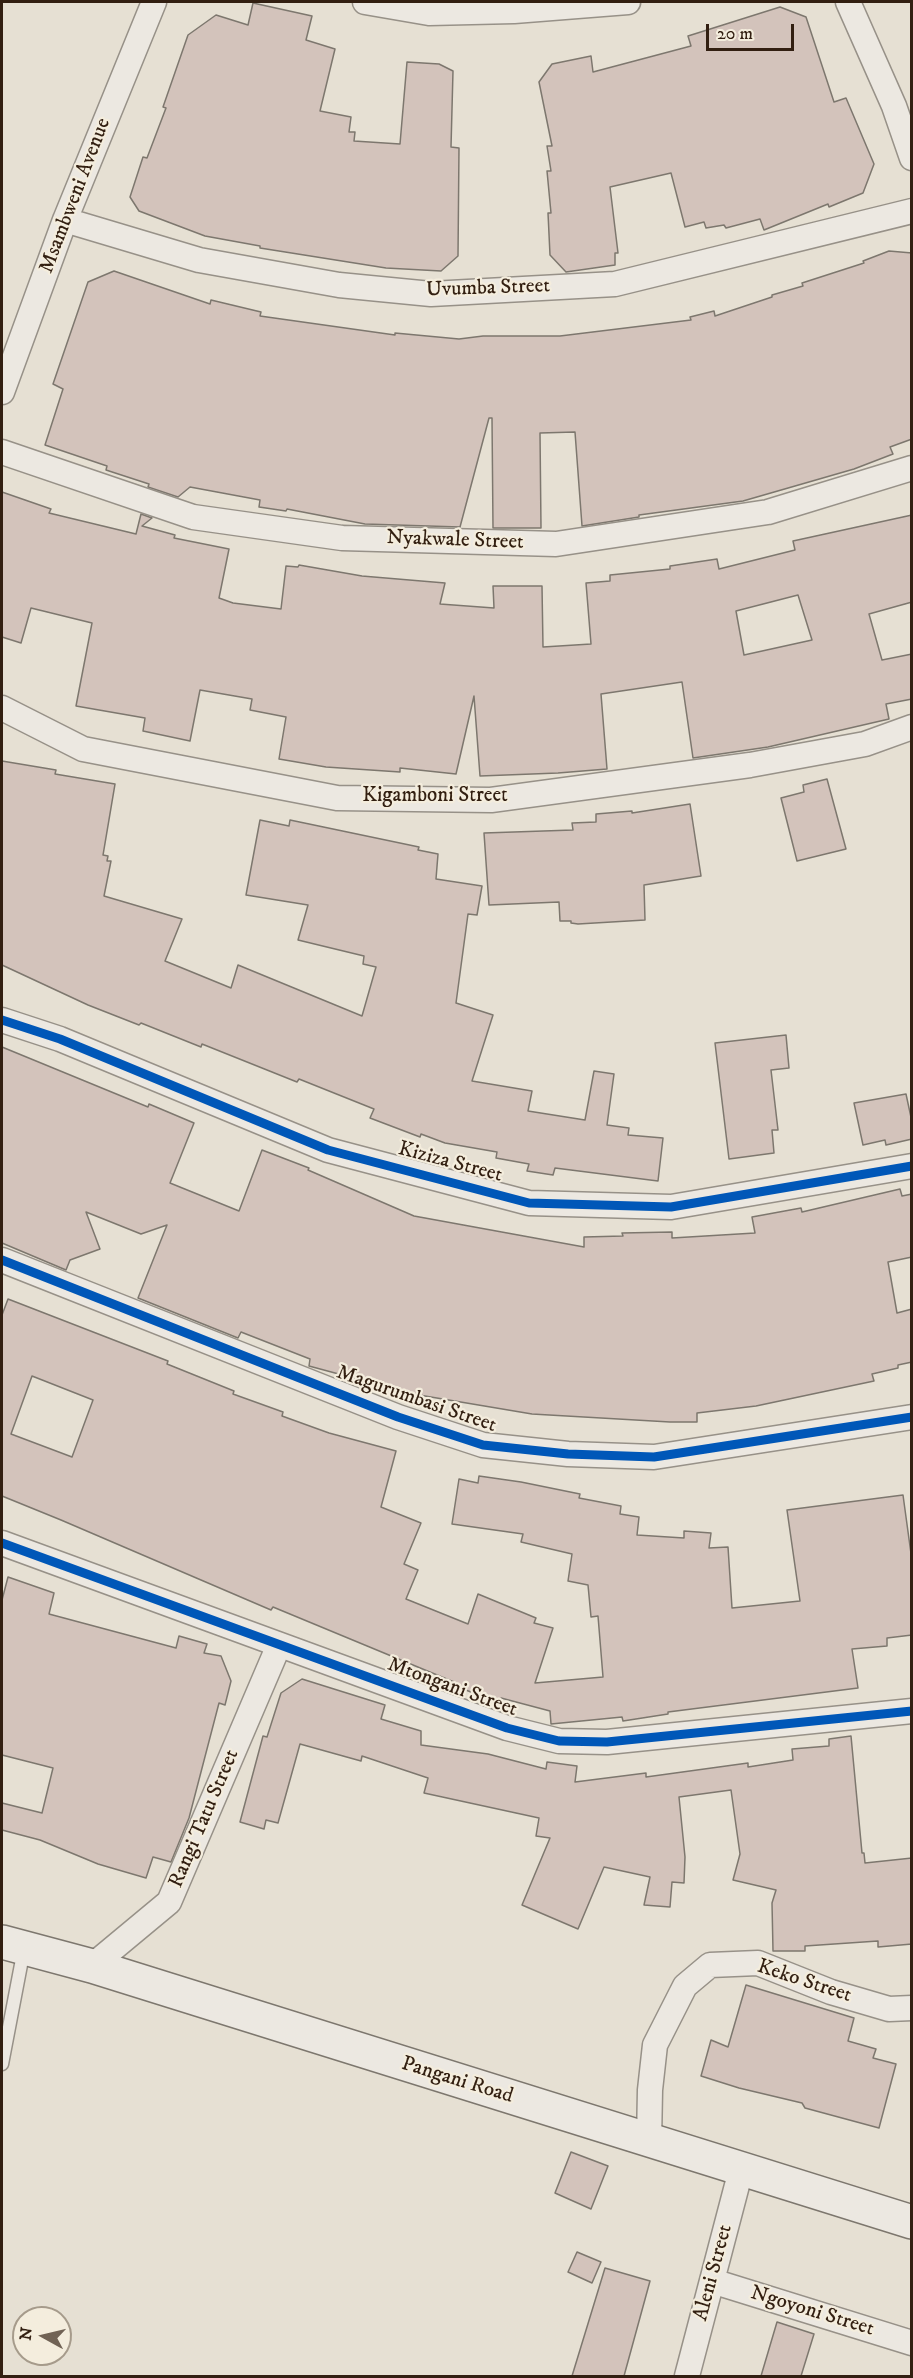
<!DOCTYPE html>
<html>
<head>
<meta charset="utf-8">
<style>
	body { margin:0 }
	#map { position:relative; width:913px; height:2378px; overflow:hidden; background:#e6e0d3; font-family:"IM FELL DW Pica",serif }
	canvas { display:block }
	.frame { position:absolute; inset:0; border:3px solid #321f11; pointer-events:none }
	.north { position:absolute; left:12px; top:2306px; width:60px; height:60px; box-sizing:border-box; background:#f4eddd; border:2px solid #a69b8b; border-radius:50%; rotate:278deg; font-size:16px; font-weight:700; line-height:24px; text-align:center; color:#321f11 }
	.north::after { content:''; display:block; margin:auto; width:21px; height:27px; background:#716355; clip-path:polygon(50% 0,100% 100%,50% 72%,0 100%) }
	.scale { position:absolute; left:706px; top:24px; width:88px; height:27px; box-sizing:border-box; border:3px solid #321f11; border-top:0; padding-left:8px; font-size:18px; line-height:21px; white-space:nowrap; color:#321f11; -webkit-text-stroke:4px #f4eddd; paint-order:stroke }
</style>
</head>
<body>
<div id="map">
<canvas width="913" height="2378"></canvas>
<div class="frame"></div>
<div class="north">N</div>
<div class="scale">20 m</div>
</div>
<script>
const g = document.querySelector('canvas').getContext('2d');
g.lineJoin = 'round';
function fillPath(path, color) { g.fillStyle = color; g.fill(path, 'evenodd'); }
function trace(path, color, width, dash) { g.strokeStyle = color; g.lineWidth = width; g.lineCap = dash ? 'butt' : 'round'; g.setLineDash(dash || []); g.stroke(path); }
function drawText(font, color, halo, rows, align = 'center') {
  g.font = font + ' "IM FELL DW Pica",serif'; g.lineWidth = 4.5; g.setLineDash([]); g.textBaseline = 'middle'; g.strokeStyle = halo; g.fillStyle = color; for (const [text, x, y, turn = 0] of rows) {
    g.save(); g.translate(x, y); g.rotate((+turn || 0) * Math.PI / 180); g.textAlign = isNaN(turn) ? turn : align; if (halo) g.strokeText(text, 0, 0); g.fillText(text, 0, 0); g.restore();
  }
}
const building = new Path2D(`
	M 253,3 L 312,16 L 306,40 L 335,49 L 320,111 L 351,117 L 349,132 L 355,132 L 354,141 L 400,144 L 407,62 L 439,64 L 453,71 L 451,147 L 459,148 L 458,256 L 441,271 L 386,268 L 260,248 L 260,246 L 205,236 L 139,211 L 130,197 L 143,157 L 147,158 L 166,108 L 163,107 L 188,35 L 216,15 L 248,25 Z
	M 780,7 L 806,17 L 834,102 L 846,98 L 874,164 L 863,193 L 829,207 L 828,204 L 764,230 L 760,219 L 726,228 L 724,225 L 706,228 L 704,222 L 685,227 L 671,173 L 610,187 L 618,253 L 615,253 L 615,265 L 566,272 L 550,255 L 548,213 L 551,213 L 547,171 L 551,171 L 547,146 L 552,146 L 539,82 L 552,64 L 591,56 L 593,72 L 691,46 L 688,36 Z
	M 889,251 L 912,253 L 912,439 L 890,447 L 893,454 L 854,469 L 743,501 L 639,515 L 639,517 L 582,526 L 575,432 L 540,433 L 541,528 L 493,528 L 492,418 L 489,418 L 460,527 L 365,524 L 287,509 L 286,511 L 259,507 L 260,500 L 190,487 L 178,497 L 148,487 L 149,484 L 106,470 L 107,466 L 45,445 L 63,389 L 53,384 L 88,282 L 114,271 L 210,304 L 211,300 L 261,312 L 260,316 L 395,335 L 395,333 L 459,339 L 483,336 L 560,336 L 691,320 L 690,317 L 714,311 L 715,316 L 772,297 L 772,295 L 803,286 L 802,283 L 864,263 L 863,261 Z
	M 2,492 L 51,509 L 49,513 L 136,534 L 141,514 L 152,518 L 142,526 L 175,535 L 174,538 L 229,549 L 219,598 L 233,603 L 281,609 L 286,566 L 298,567 L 299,565 L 362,576 L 445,583 L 440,604 L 494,608 L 493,586 L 542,586 L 543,647 L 591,644 L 586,583 L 610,581 L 610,575 L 670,569 L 670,566 L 717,559 L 719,569 L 795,550 L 793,541 L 912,515 L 912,602 L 869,614 L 882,660 L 912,654 L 912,699 L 886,704 L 889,719 L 768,747 L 693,758 L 682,682 L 601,694 L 607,769 L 558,773 L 480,776 L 474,696 L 456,774 L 400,768 L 400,772 L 326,767 L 279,759 L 286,717 L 250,710 L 252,699 L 200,690 L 190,741 L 143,731 L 145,718 L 76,706 L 92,623 L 31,608 L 21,643 L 2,637 ZM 798,595 L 812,640 L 744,655 L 736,611 Z
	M 2,761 L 56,770 L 55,774 L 115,784 L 103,855 L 108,856 L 107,861 L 111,861 L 104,896 L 182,919 L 165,961 L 231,988 L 238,965 L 362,1016 L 376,967 L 363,964 L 364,956 L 298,940 L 308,905 L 246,895 L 260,820 L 289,826 L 290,820 L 419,847 L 418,850 L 438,854 L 436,879 L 482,886 L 477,915 L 468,914 L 456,1003 L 493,1015 L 472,1081 L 532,1091 L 528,1111 L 585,1120 L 594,1071 L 614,1074 L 607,1125 L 629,1128 L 628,1135 L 663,1138 L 658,1181 L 555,1168 L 553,1175 L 527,1171 L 529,1164 L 496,1158 L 497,1152 L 445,1143 L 421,1134 L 420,1137 L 370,1118 L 374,1109 L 299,1079 L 297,1082 L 202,1044 L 201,1047 L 141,1023 L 139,1025 L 88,1005 L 2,965 Z
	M 827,779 L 846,849 L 797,861 L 781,798 L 804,792 L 803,785 Z
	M 690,804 L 701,876 L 644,885 L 645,920 L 578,924 L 571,923 L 571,921 L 560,921 L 559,902 L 489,905 L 484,833 L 573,830 L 572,823 L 596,822 L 596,814 L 632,811 L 632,813 Z
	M 786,1035 L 789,1068 L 771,1070 L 778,1130 L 772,1130 L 774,1153 L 729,1159 L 715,1043 Z
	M 2,1047 L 148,1107 L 149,1104 L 194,1123 L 170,1183 L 239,1211 L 262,1150 L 309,1168 L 308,1170 L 414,1216 L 584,1247 L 584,1237 L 623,1236 L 622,1233 L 672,1232 L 672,1238 L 755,1233 L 752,1217 L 801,1208 L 802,1212 L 900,1189 L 902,1196 L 912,1194 L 912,1257 L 888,1262 L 897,1313 L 912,1309 L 912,1362 L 898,1365 L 898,1368 L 872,1374 L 874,1381 L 756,1406 L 697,1413 L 697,1422 L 670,1422 L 532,1414 L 413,1394 L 309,1366 L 310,1359 L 241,1332 L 238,1338 L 138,1298 L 167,1225 L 141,1234 L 86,1212 L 100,1249 L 70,1260 L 66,1270 L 2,1243 Z
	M 906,1094 L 912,1122 L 912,1139 L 886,1145 L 885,1140 L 863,1145 L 854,1103 Z
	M 8,1299 L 168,1361 L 167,1364 L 234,1391 L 233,1394 L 283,1412 L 282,1416 L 329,1433 L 396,1451 L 381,1507 L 421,1523 L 404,1564 L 418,1570 L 406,1599 L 468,1624 L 478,1594 L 536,1618 L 534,1623 L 553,1628 L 535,1683 L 603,1677 L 598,1616 L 591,1617 L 588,1585 L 568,1581 L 572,1554 L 521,1542 L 523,1534 L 452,1524 L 459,1479 L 478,1483 L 479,1476 L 521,1482 L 580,1494 L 579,1498 L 621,1506 L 620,1514 L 639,1517 L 637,1535 L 684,1538 L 684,1531 L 711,1533 L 709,1548 L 728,1547 L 732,1608 L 800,1601 L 787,1510 L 903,1495 L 912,1561 L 912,1635 L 887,1638 L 887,1646 L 852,1649 L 858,1688 L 668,1712 L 668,1714 L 623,1721 L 622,1717 L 551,1724 L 550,1711 L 501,1698 L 499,1703 L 453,1685 L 454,1682 L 273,1607 L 271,1610 L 61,1520 L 2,1496 L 2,1315 ZM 32,1376 L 93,1400 L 72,1457 L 11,1434 Z
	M 8,1577 L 54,1593 L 49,1614 L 176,1648 L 179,1636 L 207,1644 L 204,1653 L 221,1656 L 231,1681 L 225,1705 L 219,1703 L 189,1818 L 171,1862 L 153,1857 L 146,1878 L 98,1864 L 40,1840 L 2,1830 L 2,1803 L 42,1813 L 53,1768 L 2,1755 L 2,1600 Z
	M 302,1679 L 385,1705 L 381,1719 L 421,1731 L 421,1745 L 488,1754 L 546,1769 L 547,1762 L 577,1766 L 575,1782 L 646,1773 L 646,1777 L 748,1763 L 748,1767 L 793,1760 L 792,1749 L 829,1746 L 829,1739 L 851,1736 L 862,1853 L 864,1853 L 865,1863 L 912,1858 L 912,1944 L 878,1947 L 878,1941 L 805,1946 L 805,1951 L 773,1951 L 772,1903 L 776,1890 L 733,1880 L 740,1854 L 731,1790 L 679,1797 L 685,1857 L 684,1883 L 672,1882 L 670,1907 L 644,1905 L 650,1877 L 604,1867 L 578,1929 L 522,1905 L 550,1838 L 536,1836 L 539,1818 L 424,1793 L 428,1778 L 362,1756 L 361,1761 L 300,1744 L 278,1823 L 266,1820 L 264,1829 L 240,1822 L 263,1736 L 267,1737 L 281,1693 Z
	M 746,1985 L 854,2018 L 848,2041 L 876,2049 L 873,2058 L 896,2064 L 879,2128 L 805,2108 L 802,2103 L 739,2088 L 701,2076 L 711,2040 L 728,2047 Z
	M 571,2152 L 608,2166 L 591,2209 L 555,2193 Z
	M 577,2252 L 601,2262 L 592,2283 L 568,2272 Z
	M 605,2268 L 650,2281 L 624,2376 L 572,2376 Z
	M 777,2322 L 814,2334 L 801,2376 L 761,2376 Z`);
const lane = new Path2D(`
	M 2,2064 L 24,1949`);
const street = new Path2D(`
	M 365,2 L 429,13 L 514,11 L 628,2
	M 848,2 L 894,106 L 912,158
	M 65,220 L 199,260 L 339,285 L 431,294 L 615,284 L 912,211
	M 2,392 L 65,220 L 154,2
	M 2,452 L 193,517 L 342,538 L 556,544 L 768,512 L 912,468
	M 2,708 L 83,749 L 337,798 L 491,800 L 750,765 L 865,744 L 912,727
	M 2,1020 L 60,1039 L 328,1150 L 529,1203 L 671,1207 L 912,1166
	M 2,1260 L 398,1417 L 483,1445 L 568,1454 L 654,1457 L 912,1417
	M 2,1543 L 507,1728 L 559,1741 L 607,1742 L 912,1711
	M 92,1966 L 169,1902 L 279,1645
	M 649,2141 L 650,2090 L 655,2045 L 685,1986 L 710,1965 L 758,1963 L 831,1992 L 889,2009 L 912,2008
	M 712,2281 L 912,2343
	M 687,2376 L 741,2170`);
const secondary = new Path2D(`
	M 2,1942 L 92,1966 L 912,2222`);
const cycleway = new Path2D(`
	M 2,1020 L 60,1039 L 328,1150 L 529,1203 L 671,1207 L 912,1166
	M 2,1260 L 398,1417 L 483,1445 L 568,1454 L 654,1457 L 912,1417
	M 2,1543 L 507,1728 L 559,1741 L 607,1742 L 912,1711`);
const streetNames = [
	["Msambweni Avenue",76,196,-69],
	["Uvumba Street",488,289,-2],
	["Nyakwale Street",455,541,2],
	["Kigamboni Street",435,797],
	["Kiziza Street",450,1163,15],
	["Magurumbasi Street",416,1400,19],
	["Mtongani Street",452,1688,20],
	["Rangi Tatu Street",205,1819,-67],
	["Keko Street",804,1982,18],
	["Pangani Road",457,2081,17],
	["Aleni Street",714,2273,-75],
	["Ngoyoni Street",812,2312,17]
];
fillPath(building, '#d3c3bb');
trace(building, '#7d776e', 1.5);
trace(lane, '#979188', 15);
trace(street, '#979188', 27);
trace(secondary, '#7d776e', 36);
trace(lane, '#ece8e1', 12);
trace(street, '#ece8e1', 24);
trace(secondary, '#ece8e1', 33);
trace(cycleway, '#0057b8', 9);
drawText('21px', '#321f11', '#f4eddd', streetNames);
</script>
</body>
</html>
